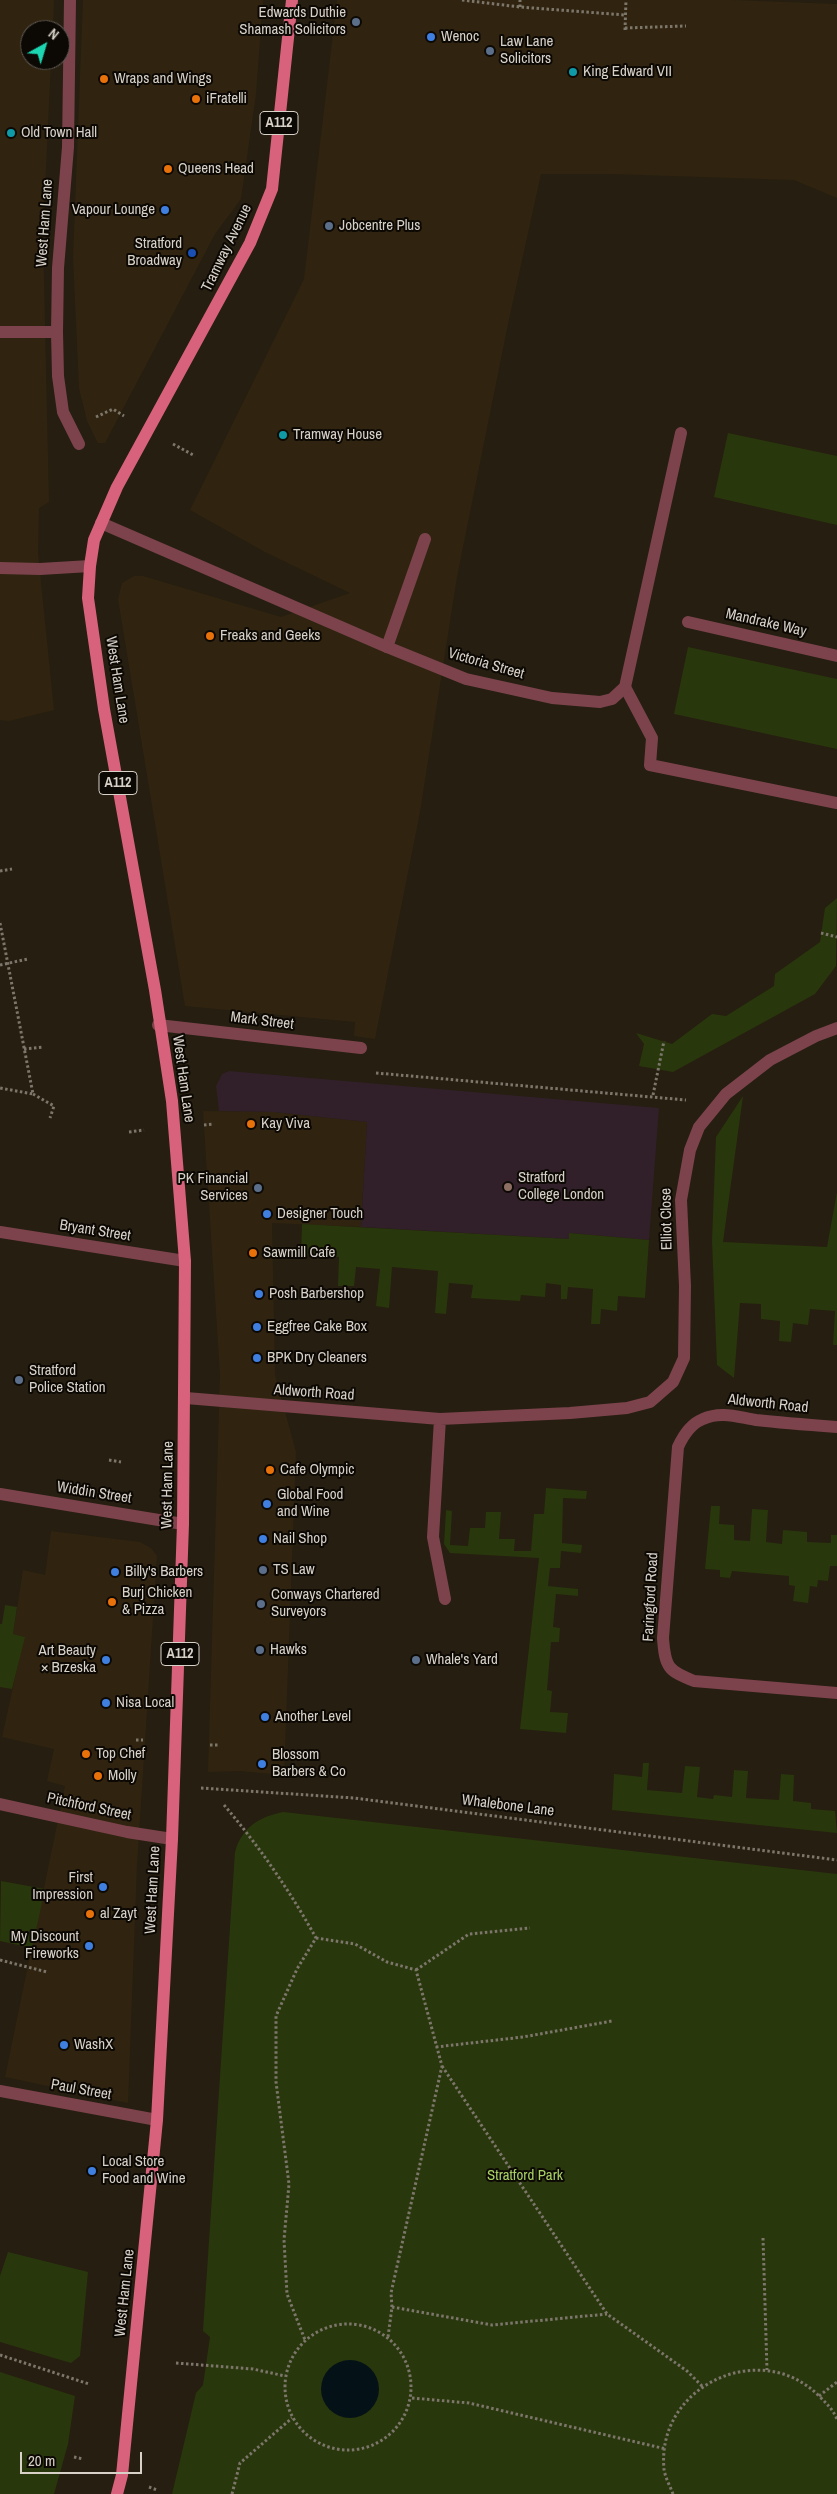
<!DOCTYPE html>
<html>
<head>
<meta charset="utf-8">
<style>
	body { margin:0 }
	#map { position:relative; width:837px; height:2494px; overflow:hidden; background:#261e10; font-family:"Archivo Narrow",sans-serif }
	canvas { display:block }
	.north { position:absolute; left:20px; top:20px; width:50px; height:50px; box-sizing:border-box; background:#0c0804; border:1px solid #5d5852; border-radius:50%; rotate:39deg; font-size:14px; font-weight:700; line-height:20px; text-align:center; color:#d7d1c8 }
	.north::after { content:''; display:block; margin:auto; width:18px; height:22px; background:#1cd5b1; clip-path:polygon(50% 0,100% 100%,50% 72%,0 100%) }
	.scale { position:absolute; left:20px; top:2452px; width:122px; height:22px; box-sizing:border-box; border:2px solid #d7d1c8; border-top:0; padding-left:6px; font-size:15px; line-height:18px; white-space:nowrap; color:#d7d1c8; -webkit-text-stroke:4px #0c0804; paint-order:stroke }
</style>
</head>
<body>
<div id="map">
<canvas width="837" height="2494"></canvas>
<div class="north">N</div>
<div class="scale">20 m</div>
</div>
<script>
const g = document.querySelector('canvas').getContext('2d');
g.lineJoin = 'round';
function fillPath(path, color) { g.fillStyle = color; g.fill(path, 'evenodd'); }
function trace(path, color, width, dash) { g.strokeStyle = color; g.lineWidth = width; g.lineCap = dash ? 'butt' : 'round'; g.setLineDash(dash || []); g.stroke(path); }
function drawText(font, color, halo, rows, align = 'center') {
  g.font = font + ' "Archivo Narrow",sans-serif'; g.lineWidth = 4; g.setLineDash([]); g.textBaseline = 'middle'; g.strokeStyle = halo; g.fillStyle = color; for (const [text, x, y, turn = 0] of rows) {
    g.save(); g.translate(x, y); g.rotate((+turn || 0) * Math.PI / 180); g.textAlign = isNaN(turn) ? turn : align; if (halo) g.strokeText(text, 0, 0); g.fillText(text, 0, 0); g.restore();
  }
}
const built = new Path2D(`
	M 0,0 L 54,0 L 53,30 L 30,30 L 30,60 L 51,60 L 43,234 L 49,502 L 39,508 L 38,553 L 54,710 L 9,721 L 0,720 Z
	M 83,0 L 263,0 L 256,94 L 241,199 L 215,234 L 105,443 L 98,443 L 87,421 L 79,388 L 73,258 Z
	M 337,0 L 733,0 L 837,4 L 837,198 L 794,180 L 611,174 L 541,174 L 508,324 L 457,577 L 420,812 L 375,1039 L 354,1036 L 355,1022 L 185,1006 L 118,599 L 122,583 L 134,576 L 143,576 L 281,617 L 350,593 L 265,552 L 190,510 L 304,279 Z
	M 203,1111 L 274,1112 L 367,1122 L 361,1227 L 272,1223 L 275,1375 L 296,1452 L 284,1775 L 240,1771 L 208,1772 L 220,1375 Z
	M 51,1531 L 140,1542 L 151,1548 L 157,1556 L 137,1865 L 128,2103 L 5,2077 L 65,1786 L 47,1781 L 54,1749 L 2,1737 L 24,1637 L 13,1634 L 23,1570 L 45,1575 Z`);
const education = new Path2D(`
	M 229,1071 L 659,1108 L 649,1240 L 570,1233 L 569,1239 L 361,1227 L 367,1122 L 274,1112 L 219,1111 L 216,1086 L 222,1074 Z`);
const green = new Path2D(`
	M 728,433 L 837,456 L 837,525 L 714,497 Z
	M 688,647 L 837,679 L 837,749 L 674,714 Z
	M 837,898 L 836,966 L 815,994 L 673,1072 L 639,1066 L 644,1044 L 636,1033 L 672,1044 L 712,1014 L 726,1016 L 774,986 L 775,974 L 820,942 L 825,908 Z
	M 743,1096 L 723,1242 L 827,1247 L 837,1192 L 837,1345 L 833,1345 L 835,1311 L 810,1309 L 808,1325 L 793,1323 L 791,1342 L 779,1341 L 780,1321 L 761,1319 L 761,1304 L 740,1303 L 734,1378 L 717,1365 L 712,1241 L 716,1137 Z
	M 302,1224 L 569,1239 L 569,1233 L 649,1240 L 645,1298 L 618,1296 L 617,1311 L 601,1309 L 600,1324 L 591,1324 L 593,1289 L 568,1287 L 567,1299 L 561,1299 L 561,1285 L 546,1283 L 545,1297 L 521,1295 L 520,1301 L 471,1298 L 473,1285 L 449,1283 L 446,1314 L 435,1313 L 438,1271 L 392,1267 L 389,1308 L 376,1306 L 380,1269 L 356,1267 L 354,1286 L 338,1286 L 339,1257 L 301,1255 Z
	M 546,1488 L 587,1491 L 586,1499 L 563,1498 L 562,1543 L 582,1545 L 581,1553 L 561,1551 L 560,1568 L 550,1568 L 548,1586 L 578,1589 L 578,1596 L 556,1594 L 553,1627 L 560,1628 L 559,1642 L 551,1642 L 547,1690 L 552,1691 L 550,1712 L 568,1713 L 566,1733 L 520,1729 L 539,1558 L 450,1553 L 444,1544 L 446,1510 L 452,1511 L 450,1545 L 468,1546 L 470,1528 L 485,1528 L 486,1512 L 501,1512 L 499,1539 L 515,1539 L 514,1551 L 531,1551 L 534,1514 L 544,1514 Z
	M 711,1506 L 720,1506 L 719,1524 L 734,1525 L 734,1540 L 750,1541 L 752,1509 L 768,1510 L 766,1542 L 782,1544 L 783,1530 L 807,1532 L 807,1542 L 831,1543 L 831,1535 L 837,1535 L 837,1566 L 830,1566 L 828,1581 L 818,1580 L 817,1587 L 810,1586 L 808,1603 L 793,1601 L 795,1586 L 789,1585 L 789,1576 L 732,1571 L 730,1578 L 720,1577 L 720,1570 L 705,1569 Z
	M 5,1605 L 17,1607 L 13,1634 L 25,1637 L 12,1689 L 0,1687 L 0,1624 L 2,1624 Z
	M 643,1763 L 649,1763 L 647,1790 L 682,1793 L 685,1766 L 700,1767 L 697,1797 L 713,1799 L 714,1795 L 732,1797 L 734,1770 L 748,1771 L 746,1798 L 779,1800 L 781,1774 L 794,1775 L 793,1801 L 811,1803 L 811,1809 L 835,1811 L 837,1833 L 612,1810 L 614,1774 L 642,1777 Z
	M 283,1812 L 837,1874 L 837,2494 L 172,2494 L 196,2393 L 203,2385 L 210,2337 L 203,2331 L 235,1852 C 242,1827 259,1817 283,1812 Z
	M 1,1881 L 45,1889 L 32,1948 L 0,1941 Z
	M 8,2252 L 88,2272 L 80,2356 L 71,2363 L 0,2342 L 0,2276 Z
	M 0,2372 L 75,2396 L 68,2444 L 54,2494 L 0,2494 Z`);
const water = new Path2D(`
	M321 2389a29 29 0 1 1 58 0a29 29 0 1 1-58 0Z`);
const path = new Path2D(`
	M 462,0 L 520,7 L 625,15
	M 520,7 L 520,0
	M 625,28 L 686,26
	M 625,30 L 626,0
	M 96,417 L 113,409 L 124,416
	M 173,444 L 195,456
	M 0,871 L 12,869
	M 0,923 L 33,1094 L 0,1088
	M 821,933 L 837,937
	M 0,965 L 28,959
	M 24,1049 L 43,1047
	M 376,1073 L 686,1100
	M 33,1094 L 54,1106 L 50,1118
	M 653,1095 L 664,1041
	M 204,1125 L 214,1124
	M 129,1132 L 144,1130
	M 109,1460 L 121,1462
	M 136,1740 L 143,1740
	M 210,1745 L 220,1745
	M 201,1788 L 354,1798 L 837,1860
	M 224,1805 C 259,1846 290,1891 316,1938 L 297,1969 L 276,2016 L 276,2082 L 289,2184 L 284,2240 L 287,2294 L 305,2340
	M 316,1938 L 355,1944 L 387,1962 L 416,1970 L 442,2066 L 391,2293 L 392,2307 L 388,2337
	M 0,1960 L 47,1972
	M 416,1970 L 469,1934 L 530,1928
	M 436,2047 L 523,2037 L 612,2021
	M 442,2066 L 607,2314 L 687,2371 L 702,2386
	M 763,2238 L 767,2370
	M 392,2307 L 492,2325 L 607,2314
	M285 2387a63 63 0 1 1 126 0a63 63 0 1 1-126 0Z
	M 0,2355 L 89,2384
	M 176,2363 L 253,2369 L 285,2376
	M 819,2396 L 837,2382
	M 412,2398 L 469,2403 L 666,2449
	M 74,2457 L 83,2459
	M 149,2487 L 157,2490
	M 232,2494 L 240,2463 L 292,2418
	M 673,2494 C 670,2486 665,2477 664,2469 C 656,2386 760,2338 818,2395 C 826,2403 832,2408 837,2419`);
const service = new Path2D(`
	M 0,332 L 57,332
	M 0,568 L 40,569 L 90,566
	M 387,647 L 425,539
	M 625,687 L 652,738 L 650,765 L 837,803`);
const pedestrian = new Path2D(`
	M 70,0 L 68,147 L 58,268 L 57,332 L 58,376 L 63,412 L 79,444`);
const minor = new Path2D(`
	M 101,523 L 387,647 L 466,679 L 552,698 L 600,702 L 612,699 L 625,687 L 681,433
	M 688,622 L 837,656
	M 158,1025 L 361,1048
	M 0,1232 L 185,1261
	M 186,1398 L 440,1419 L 570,1413 L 627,1408 L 650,1402 L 673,1382 L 684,1358 L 685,1286 L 681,1200 L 690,1150 L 699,1127 L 726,1094 L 770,1060 L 816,1036 L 837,1028
	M 440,1419 L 433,1537 L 445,1599
	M 837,1427 C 810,1425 783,1423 756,1420 C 737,1417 721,1411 703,1419 C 690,1424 683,1436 678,1447 L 663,1638 C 665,1667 668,1671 694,1681 L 837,1693
	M 0,1494 L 183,1524
	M 0,1804 L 127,1832 L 172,1839
	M 0,2091 L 157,2120`);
const primary = new Path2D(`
	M 117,2494 L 122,2475 L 157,2120 L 172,1839 L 183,1524 L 185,1261 L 172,1101 L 155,990 L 104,709 L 88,598 L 90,566 L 94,540 L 117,487 L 250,243 L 272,189 L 292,0`);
const markers = [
	[356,22,5,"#5c6f8a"],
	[431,37,5,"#3f7fe0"],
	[490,51,5,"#5c6f8a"],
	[573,72,5,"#0f9aa8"],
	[104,79,5,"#e8710a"],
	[196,99,5,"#e8710a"],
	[11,133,5,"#0f9aa8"],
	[168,169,5,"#e8710a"],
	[165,210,5,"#3f7fe0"],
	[329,226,5,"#5c6f8a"],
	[192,253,5,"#1a4fb4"],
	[283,435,5,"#0f9aa8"],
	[210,636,5,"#e8710a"],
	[251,1124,5,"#e8710a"],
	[508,1187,5,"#8d6e63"],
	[258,1188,5,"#5c6f8a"],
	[267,1214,5,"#3f7fe0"],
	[253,1253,5,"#e8710a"],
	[259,1294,5,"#3f7fe0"],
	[257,1327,5,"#3f7fe0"],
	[257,1358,5,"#3f7fe0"],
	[19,1380,5,"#5c6f8a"],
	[270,1470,5,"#e8710a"],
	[267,1504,5,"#3f7fe0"],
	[263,1539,5,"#3f7fe0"],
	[263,1570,5,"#5c6f8a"],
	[115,1572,5,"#3f7fe0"],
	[112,1602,5,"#e8710a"],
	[261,1604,5,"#5c6f8a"],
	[260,1650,5,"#5c6f8a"],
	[106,1660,5,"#3f7fe0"],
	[416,1660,5,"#5c6f8a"],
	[106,1703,5,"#3f7fe0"],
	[265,1717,5,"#3f7fe0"],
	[86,1754,5,"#e8710a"],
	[262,1764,5,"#3f7fe0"],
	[98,1776,5,"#e8710a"],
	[103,1887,5,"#3f7fe0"],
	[90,1914,5,"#e8710a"],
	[89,1946,5,"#3f7fe0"],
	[64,2045,5,"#3f7fe0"],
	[92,2171,5,"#3f7fe0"]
];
const shields = [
	[279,123,38],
	[118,783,38],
	[180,1654,38]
];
const shieldNames = [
	["A112",279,123],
	["A112",118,783],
	["A112",180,1654]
];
const poiNames = [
	["Edwards Duthie",346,13,"right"],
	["Shamash Solicitors",346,30,"right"],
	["Wenoc",441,37],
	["Law Lane",500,42],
	["Solicitors",500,59],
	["King Edward VII",583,72],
	["Wraps and Wings",114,79],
	["iFratelli",206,99],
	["Old Town Hall",21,133],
	["Queens Head",178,169],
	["Vapour Lounge",155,210,"right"],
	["Jobcentre Plus",339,226],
	["Stratford",182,244,"right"],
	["Broadway",182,261,"right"],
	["Tramway House",293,435],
	["Freaks and Geeks",220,636],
	["Kay Viva",261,1124],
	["Stratford",518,1178],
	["College London",518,1195],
	["PK Financial",248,1179,"right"],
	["Services",248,1196,"right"],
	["Designer Touch",277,1214],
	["Sawmill Cafe",263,1253],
	["Posh Barbershop",269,1294],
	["Eggfree Cake Box",267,1327],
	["BPK Dry Cleaners",267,1358],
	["Stratford",29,1371],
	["Police Station",29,1388],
	["Cafe Olympic",280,1470],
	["Global Food",277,1495],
	["and Wine",277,1512],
	["Nail Shop",273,1539],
	["TS Law",273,1570],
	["Billy's Barbers",125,1572],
	["Burj Chicken",122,1593],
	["& Pizza",122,1610],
	["Conways Chartered",271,1595],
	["Surveyors",271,1612],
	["Hawks",270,1650],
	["Art Beauty",96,1651,"right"],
	["× Brzeska",96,1668,"right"],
	["Whale's Yard",426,1660],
	["Nisa Local",116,1703],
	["Another Level",275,1717],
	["Top Chef",96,1754],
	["Blossom",272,1755],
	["Barbers & Co",272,1772],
	["Molly",108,1776],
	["First",93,1878,"right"],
	["Impression",93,1895,"right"],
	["al Zayt",100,1914],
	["My Discount",79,1937,"right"],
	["Fireworks",79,1954,"right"],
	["WashX",74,2045],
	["Local Store",102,2162],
	["Food and Wine",102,2179]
];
const streetNames = [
	["West Ham Lane",45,223,-86],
	["Tramway Avenue",227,248,-64],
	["Mandrake Way",766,623,13],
	["Victoria Street",486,664,16],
	["West Ham Lane",117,680,81],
	["Mark Street",262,1021,7],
	["West Ham Lane",183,1079,82],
	["Elliot Close",667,1219,-91],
	["Bryant Street",95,1231,9],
	["Aldworth Road",314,1393,4],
	["Aldworth Road",768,1404,6],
	["West Ham Lane",168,1485,-89],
	["Widdin Street",94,1493,9],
	["Faringford Road",651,1597,-87],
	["Whalebone Lane",508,1806,7],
	["Pitchford Street",89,1807,12],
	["West Ham Lane",153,1890,-87],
	["Paul Street",81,2090,10],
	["West Ham Lane",125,2293,-84]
];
const parkNames = [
	["Stratford Park",525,2176]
];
fillPath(built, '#302410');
fillPath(education, '#312029');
fillPath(green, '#29370d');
fillPath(water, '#041217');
trace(path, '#7d766b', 3, [2.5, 2.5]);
trace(service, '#7c434d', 12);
trace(pedestrian, '#7c434d', 12);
trace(minor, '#7c434d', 12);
trace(primary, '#d8627b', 12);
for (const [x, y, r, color] of markers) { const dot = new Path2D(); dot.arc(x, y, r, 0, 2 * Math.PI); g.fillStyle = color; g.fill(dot); trace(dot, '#0c0804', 2); }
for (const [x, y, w] of shields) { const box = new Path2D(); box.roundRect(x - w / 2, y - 11.5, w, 23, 4); g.fillStyle = '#0c0804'; g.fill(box); trace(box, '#d7d1c8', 1); }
drawText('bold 14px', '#d7d1c8', null, shieldNames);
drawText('15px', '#d7d1c8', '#0c0804', poiNames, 'left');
drawText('15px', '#d7d1c8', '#0c0804', streetNames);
drawText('15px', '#a9d163', '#0c0804', parkNames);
</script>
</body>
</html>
